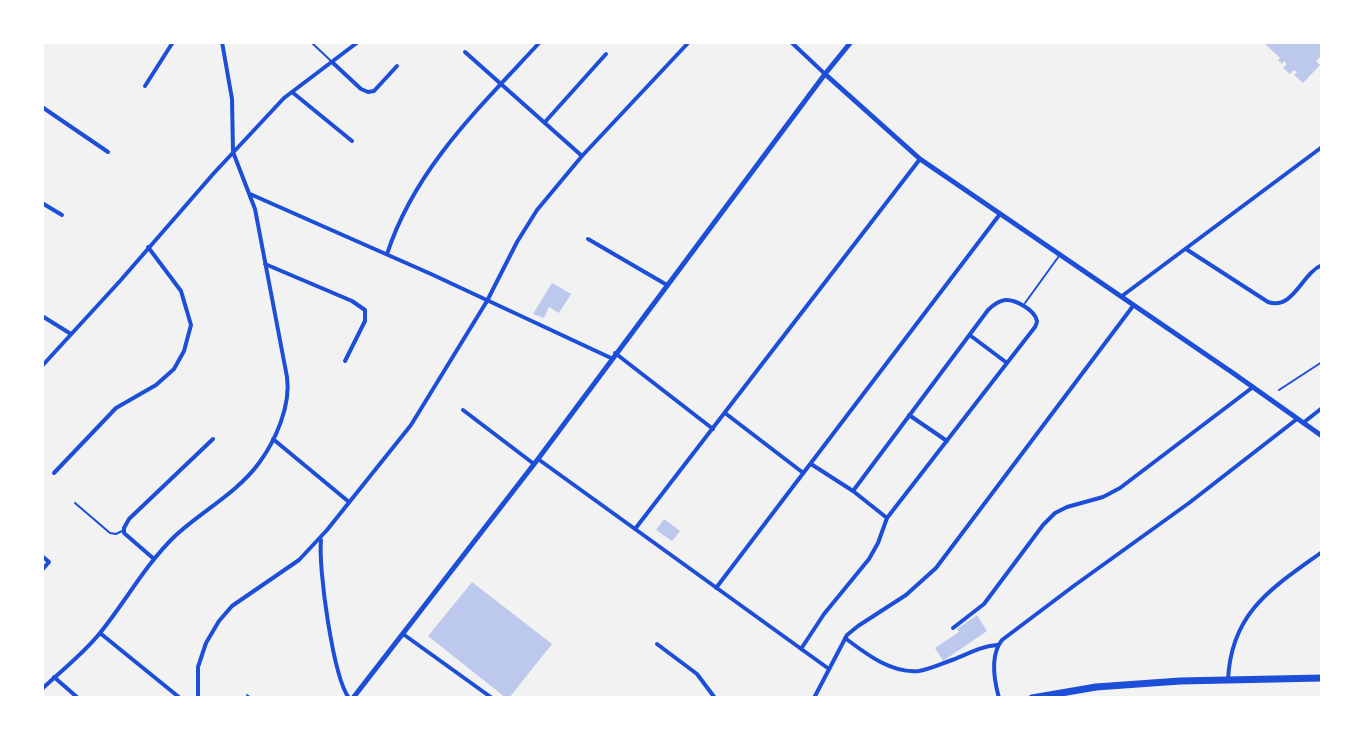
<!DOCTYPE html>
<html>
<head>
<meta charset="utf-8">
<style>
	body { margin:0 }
	#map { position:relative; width:1364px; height:740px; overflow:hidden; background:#f2f2f2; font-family:Lora,serif }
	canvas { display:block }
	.frame { position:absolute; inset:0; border:44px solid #fff; pointer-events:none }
</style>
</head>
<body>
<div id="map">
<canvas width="1364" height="740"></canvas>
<div class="frame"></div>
</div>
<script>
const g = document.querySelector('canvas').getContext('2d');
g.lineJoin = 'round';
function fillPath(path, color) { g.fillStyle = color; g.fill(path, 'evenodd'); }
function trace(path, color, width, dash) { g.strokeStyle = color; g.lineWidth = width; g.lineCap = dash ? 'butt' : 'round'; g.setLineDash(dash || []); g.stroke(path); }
const building = new Path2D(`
	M 1263,42 L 1322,42 L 1322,55 L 1316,61 L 1320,65 L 1303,83 L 1294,75 L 1297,72 L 1294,70 L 1290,74 L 1283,68 L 1287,64 L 1284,61 L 1282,64 L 1278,60 L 1280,58 Z
	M 552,283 L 571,294 L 559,313 L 549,307 L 544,318 L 533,314 Z
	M 664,519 L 680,531 L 672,541 L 656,530 Z
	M 472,582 L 552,644 L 509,698 L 506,698 L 428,636 Z
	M 977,615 L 987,631 L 943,661 L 935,648 L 959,632 L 957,629 Z`);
const service = new Path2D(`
	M 311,42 L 331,61
	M 1025,303 L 1059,256
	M 1279,390 L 1322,362
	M 75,503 L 110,533 L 116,534 L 122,531
	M 247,695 L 251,698`);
const minor = new Path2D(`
	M 791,42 L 825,74
	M 465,52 L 582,156
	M 332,62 L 361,89 L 368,92 L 374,91 L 397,66
	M 145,86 L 173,42
	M 292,92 L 352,141
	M 42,107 L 108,152
	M 545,122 L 606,54
	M 250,194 L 431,274 L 611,358
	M 42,203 L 62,215
	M 588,239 L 667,285
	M 1186,249 L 1268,302 C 1293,311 1302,273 1322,265
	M 387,254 C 415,168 480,107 540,42
	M 265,264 L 352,301 L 365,310 L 365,321 L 345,361
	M 1122,296 L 1322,147
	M 42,316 L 71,334
	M 615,353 L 713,429
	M 42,366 L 120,281 L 214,173 L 284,98 L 358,42
	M 463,410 L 534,464
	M 725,413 L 802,472
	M 909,415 L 947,441
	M 1303,423 L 1322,408
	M 273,439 L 349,502
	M 538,459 L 829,669
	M 811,464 L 853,491
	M 54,473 L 116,408 L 156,385 L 174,369 L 184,351 L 191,325 L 181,291 L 148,247
	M 887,518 L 1007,363 L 971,336
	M 635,529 L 920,159
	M 321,540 C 318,567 333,677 349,698
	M 42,556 L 49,562 L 42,570
	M 154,559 L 124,533 L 124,528 L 129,519 L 213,439
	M 716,588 L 1000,214
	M 953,628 L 984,604 L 1043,525 L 1055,513 L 1067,507 L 1103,497 L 1120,488 L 1253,387
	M 100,633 L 180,698
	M 403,634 L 492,698
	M 845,638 C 865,653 891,674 919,671 C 931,669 943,663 955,659 C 969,653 982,646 997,645
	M 657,644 L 697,674 L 715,698
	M 801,649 L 824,614 L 869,559 L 878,543 L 887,518 L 853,491 L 988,310 C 993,305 998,301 1005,300 C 1015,299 1035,310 1037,321 C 1037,323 1036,325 1035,327 L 1007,363
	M 54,677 L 78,698
	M 1228,680 C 1231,612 1272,588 1322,552
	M 42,689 C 61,671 83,654 100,633 C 126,601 145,565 175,536 C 202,511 237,493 259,463 C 276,440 291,405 287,377 L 255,209 L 233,152 L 232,99 L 222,42
	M 198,698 L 198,667 L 206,643 L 219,621 L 232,606 L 299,560 L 327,530 L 411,425 L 487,301 L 517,242 L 537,210 L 582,156 L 689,42
	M 814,698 L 847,635 L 858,626 L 906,595 L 936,568 L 1133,306
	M 999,698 C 994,680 990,655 1002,640 L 1075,585 L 1189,503 L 1297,419`);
const tertiary = new Path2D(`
	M 825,74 L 920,159 L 1233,373 L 1322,436
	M 353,698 L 538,459 L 825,74 L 851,42`);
const primary = new Path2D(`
	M 1032,698 L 1096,687 L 1180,681 L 1322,678`);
fillPath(building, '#bdc9ec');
trace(service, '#1d4ed8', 2);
trace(minor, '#1d4ed8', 4);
trace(tertiary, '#1d4ed8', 5);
trace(primary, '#1d4ed8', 7);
</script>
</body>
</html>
